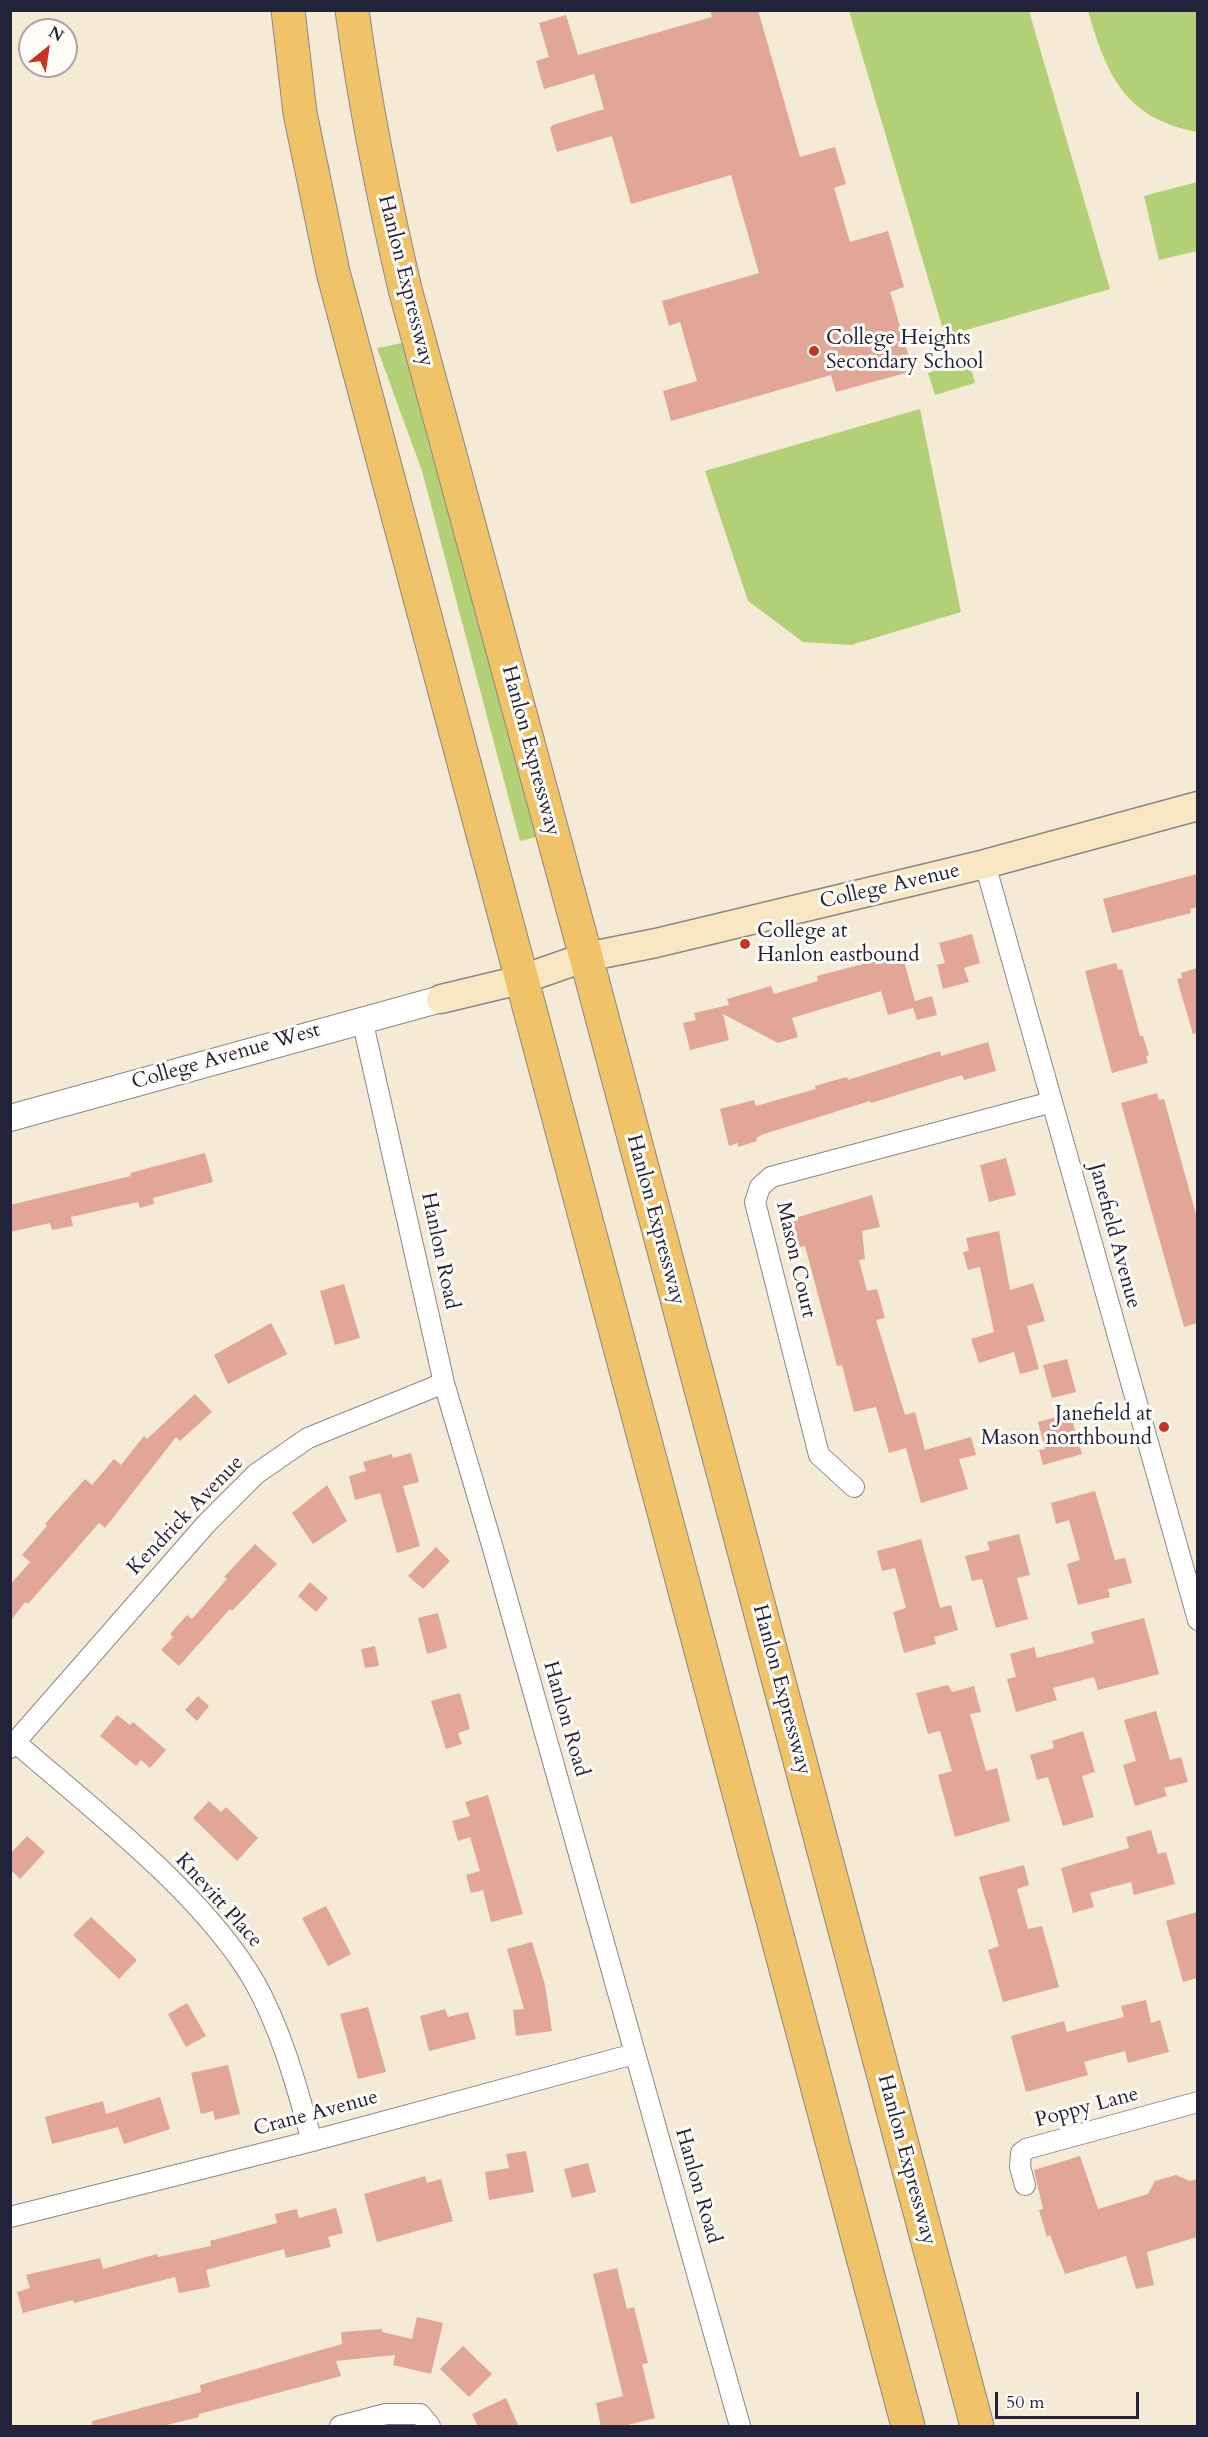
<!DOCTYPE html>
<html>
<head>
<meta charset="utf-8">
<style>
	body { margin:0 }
	#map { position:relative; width:1208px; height:2437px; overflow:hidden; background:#f5ead5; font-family:Cardo,serif }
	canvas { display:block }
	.frame { position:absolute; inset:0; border:12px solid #22223b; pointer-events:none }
	.north { position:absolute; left:18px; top:18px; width:60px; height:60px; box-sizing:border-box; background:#fdfcf7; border:2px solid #a5a5ac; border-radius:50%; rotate:30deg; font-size:16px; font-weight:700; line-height:24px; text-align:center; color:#22223b }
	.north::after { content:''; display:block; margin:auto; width:21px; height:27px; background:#c8321e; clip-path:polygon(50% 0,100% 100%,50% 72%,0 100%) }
	.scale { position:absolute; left:995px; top:2392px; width:144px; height:27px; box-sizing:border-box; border:3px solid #22223b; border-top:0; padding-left:8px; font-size:18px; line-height:21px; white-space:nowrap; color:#22223b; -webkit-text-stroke:4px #fdfcf7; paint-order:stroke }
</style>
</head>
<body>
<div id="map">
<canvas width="1208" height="2437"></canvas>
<div class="frame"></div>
<div class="north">N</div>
<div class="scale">50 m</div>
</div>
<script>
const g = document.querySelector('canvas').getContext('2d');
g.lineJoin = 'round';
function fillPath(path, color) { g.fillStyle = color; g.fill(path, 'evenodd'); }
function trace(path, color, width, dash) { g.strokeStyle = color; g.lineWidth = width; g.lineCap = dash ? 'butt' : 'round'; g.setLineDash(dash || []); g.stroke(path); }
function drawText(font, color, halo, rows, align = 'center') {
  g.font = font + ' Cardo,serif'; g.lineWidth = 6; g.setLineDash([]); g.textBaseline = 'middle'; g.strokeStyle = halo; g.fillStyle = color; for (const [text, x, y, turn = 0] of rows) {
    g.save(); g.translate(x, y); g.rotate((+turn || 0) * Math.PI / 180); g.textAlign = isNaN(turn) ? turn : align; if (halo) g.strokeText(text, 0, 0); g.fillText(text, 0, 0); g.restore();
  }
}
const green = new Path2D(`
	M 849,11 L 1029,11 L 1110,289 L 945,336 Z
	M 1088,11 L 1197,11 L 1197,132 C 1124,118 1107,75 1088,11 Z
	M 1197,182 L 1197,251 L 1159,260 L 1144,196 Z
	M 407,342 L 537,837 L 520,841 L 422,471 L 377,348 Z
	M 969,361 L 975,383 L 935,395 L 928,373 Z
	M 920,409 L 961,612 L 851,645 L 803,642 L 748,601 L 705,471 Z`);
const building = new Path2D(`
	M 710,10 L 758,10 L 800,157 L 835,147 L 846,184 L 834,188 L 850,242 L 888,231 L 904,287 L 890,292 L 913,371 L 836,392 L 831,375 L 671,421 L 663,391 L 697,381 L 680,322 L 669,326 L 662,301 L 759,273 L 731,175 L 631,204 L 612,136 L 557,152 L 550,128 L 553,125 L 604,109 L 594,74 L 544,89 L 536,61 L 549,57 L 539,23 L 566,15 L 578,55 L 712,17 Z
	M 1197,874 L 1197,907 L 1190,909 L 1191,913 L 1112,933 L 1103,899 Z
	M 972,934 L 980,963 L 964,968 L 969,982 L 943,989 L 937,965 L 945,963 L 939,943 Z
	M 902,954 L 915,1001 L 932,996 L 937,1015 L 917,1020 L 913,1008 L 888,1015 L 881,991 L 792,1018 L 798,1037 L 778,1043 L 723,1014 L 729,1040 L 690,1050 L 683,1023 L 696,1020 L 694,1013 L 729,1005 L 727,999 L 771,986 L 774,994 L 818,981 L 817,976 Z
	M 1116,963 L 1118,970 L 1122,969 L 1140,1036 L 1143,1036 L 1149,1055 L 1146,1056 L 1148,1063 L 1112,1073 L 1085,971 Z
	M 1197,968 L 1197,1033 L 1193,1034 L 1177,979 L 1182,978 L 1181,973 Z
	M 988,1042 L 996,1071 L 964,1080 L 962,1075 L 871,1103 L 870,1101 L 764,1134 L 756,1138 L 757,1141 L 738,1147 L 738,1143 L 729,1146 L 720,1109 L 754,1100 L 756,1106 L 816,1089 L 815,1086 L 832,1081 L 847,1077 L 848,1080 L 940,1051 L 941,1056 Z
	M 1157,1093 L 1159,1100 L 1164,1099 L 1197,1218 L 1197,1323 L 1184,1327 L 1121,1103 Z
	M 205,1153 L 213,1182 L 153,1198 L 154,1204 L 140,1208 L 138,1202 L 71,1217 L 73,1226 L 52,1230 L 50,1223 L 10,1232 L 10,1205 L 131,1176 L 130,1173 Z
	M 1006,1158 L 1016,1195 L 989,1202 L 980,1165 Z
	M 872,1195 L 880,1227 L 862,1231 L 865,1259 L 859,1260 L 867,1291 L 877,1289 L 885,1318 L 876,1320 L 905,1415 L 915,1412 L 925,1450 L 971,1437 L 976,1455 L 959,1459 L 968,1489 L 921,1503 L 906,1448 L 889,1453 L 876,1407 L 854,1412 L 842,1365 L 837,1366 L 805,1246 L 800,1247 L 792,1219 Z
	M 999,1231 L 1010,1290 L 1033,1283 L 1045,1321 L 1027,1326 L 1039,1369 L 1020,1374 L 1014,1352 L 979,1363 L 971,1339 L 994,1332 L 980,1267 L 968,1270 L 963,1252 L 969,1251 L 966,1238 Z
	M 344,1284 L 360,1338 L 335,1345 L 320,1291 Z
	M 271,1323 L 287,1354 L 228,1384 L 214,1355 Z
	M 1067,1359 L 1076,1392 L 1052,1398 L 1043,1365 Z
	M 195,1394 L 212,1412 L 180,1441 L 176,1437 L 105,1528 L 99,1523 L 28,1604 L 25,1602 L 10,1622 L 10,1585 L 30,1562 L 22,1555 L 47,1526 L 45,1524 L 85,1479 L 92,1485 L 114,1459 L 121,1465 L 144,1436 L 147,1439 Z
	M 1070,1413 L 1082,1454 L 1043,1465 L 1039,1450 L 1045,1449 L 1038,1422 Z
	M 411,1453 L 419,1482 L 403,1486 L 420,1546 L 397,1553 L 380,1493 L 355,1500 L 349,1476 L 366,1471 L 363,1462 L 392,1454 L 393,1458 Z
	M 327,1485 L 347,1521 L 313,1544 L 292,1513 Z
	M 1095,1491 L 1115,1560 L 1125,1558 L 1132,1583 L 1108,1589 L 1110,1597 L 1078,1605 L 1067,1564 L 1080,1560 L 1069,1520 L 1056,1524 L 1051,1503 Z
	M 1019,1534 L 1030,1575 L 1017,1578 L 1028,1619 L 996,1628 L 982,1579 L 972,1581 L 965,1556 L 990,1550 L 987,1542 Z
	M 921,1539 L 940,1608 L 951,1605 L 958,1630 L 934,1637 L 936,1644 L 904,1653 L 893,1612 L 906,1608 L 895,1568 L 882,1571 L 877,1551 Z
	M 255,1544 L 277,1564 L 232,1611 L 230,1609 L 179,1666 L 161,1650 L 173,1637 L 170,1634 L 187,1615 L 192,1619 L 227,1579 L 224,1577 Z
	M 436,1547 L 450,1561 L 423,1589 L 408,1576 Z
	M 310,1582 L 328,1598 L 316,1612 L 298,1596 Z
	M 438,1613 L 447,1648 L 427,1654 L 418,1618 Z
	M 1144,1618 L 1159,1674 L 1098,1690 L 1094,1677 L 1053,1688 L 1057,1700 L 1016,1712 L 1007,1679 L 1016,1677 L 1010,1654 L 1034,1647 L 1037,1658 L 1065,1651 L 1094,1643 L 1091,1632 Z
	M 375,1646 L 379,1666 L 365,1668 L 361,1649 Z
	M 948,1685 L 952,1692 L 974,1686 L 981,1712 L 970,1714 L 986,1771 L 997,1768 L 1010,1821 L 955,1837 L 938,1775 L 952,1771 L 940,1731 L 928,1734 L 916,1693 Z
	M 460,1693 L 470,1729 L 458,1733 L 462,1744 L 446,1749 L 431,1701 Z
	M 198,1696 L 209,1706 L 197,1721 L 185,1710 Z
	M 1156,1711 L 1170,1760 L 1181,1757 L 1188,1782 L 1164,1788 L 1167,1796 L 1135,1806 L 1123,1765 L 1136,1761 L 1124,1720 Z
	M 117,1715 L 130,1725 L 133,1722 L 166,1750 L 150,1768 L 141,1760 L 136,1766 L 100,1736 Z
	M 1083,1731 L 1095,1772 L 1082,1776 L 1094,1817 L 1063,1826 L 1048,1777 L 1037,1780 L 1030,1755 L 1054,1748 L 1052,1741 Z
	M 488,1795 L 523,1914 L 491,1922 L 483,1890 L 471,1893 L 466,1875 L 480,1871 L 470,1837 L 458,1841 L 452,1821 L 470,1816 L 465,1802 Z
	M 209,1801 L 221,1812 L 226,1807 L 258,1838 L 237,1861 L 193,1818 Z
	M 1151,1830 L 1158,1854 L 1166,1852 L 1175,1884 L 1134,1895 L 1131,1882 L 1090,1893 L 1094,1907 L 1073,1913 L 1061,1868 L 1129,1848 L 1126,1837 Z
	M 27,1836 L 45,1852 L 20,1879 L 10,1869 L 10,1854 Z
	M 1024,1865 L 1029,1885 L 1017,1889 L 1028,1929 L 1042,1926 L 1059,1987 L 1003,2002 L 988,1950 L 999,1946 L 979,1877 Z
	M 326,1906 L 351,1954 L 328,1966 L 302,1918 Z
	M 1197,1912 L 1197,1978 L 1183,1982 L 1166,1921 Z
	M 91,1917 L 137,1960 L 119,1979 L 73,1935 Z
	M 532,1942 L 545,1985 L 552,2031 L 516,2036 L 513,2010 L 524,2009 L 507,1949 Z
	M 1146,2000 L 1151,2023 L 1160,2020 L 1169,2052 L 1128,2063 L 1125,2051 L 1084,2062 L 1088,2075 L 1026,2092 L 1011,2036 L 1064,2021 L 1067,2032 L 1096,2024 L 1124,2017 L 1121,2006 Z
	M 187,2003 L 206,2036 L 186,2047 L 168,2014 Z
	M 368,2007 L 386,2072 L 358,2079 L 340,2014 Z
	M 445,2009 L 448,2017 L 468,2012 L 476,2039 L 429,2051 L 420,2016 Z
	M 228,2065 L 240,2114 L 215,2120 L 213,2111 L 201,2114 L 191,2073 Z
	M 160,2097 L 170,2129 L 124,2144 L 118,2127 L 52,2144 L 45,2117 L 103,2101 L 106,2114 Z
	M 526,2151 L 534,2192 L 489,2200 L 485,2172 L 509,2168 L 506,2154 Z
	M 1080,2156 L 1098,2209 L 1148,2194 L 1155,2181 L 1176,2175 L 1190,2181 L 1197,2179 L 1197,2237 L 1147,2252 L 1154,2285 L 1136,2289 L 1126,2256 L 1065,2274 L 1050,2235 L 1047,2237 L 1039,2210 L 1043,2209 L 1034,2170 Z
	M 588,2163 L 596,2192 L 572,2198 L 564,2169 Z
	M 425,2176 L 427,2183 L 441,2179 L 453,2221 L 377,2242 L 364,2194 Z
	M 336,2208 L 343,2233 L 328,2237 L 331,2247 L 286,2258 L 284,2249 L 206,2270 L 210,2287 L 179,2293 L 175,2277 L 74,2303 L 73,2300 L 23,2313 L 17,2292 L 30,2288 L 26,2275 L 100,2258 L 103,2269 L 157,2254 L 158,2257 L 211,2246 L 210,2241 L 277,2223 L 275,2214 L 297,2209 L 299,2218 Z
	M 617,2268 L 627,2309 L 634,2307 L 648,2363 L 642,2364 L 655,2418 L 620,2427 L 601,2427 L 596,2403 L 623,2396 L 593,2274 Z
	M 417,2317 L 443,2323 L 431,2374 L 393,2365 L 395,2355 L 336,2361 L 341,2376 L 199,2414 L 199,2417 L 159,2427 L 92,2427 L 92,2421 L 201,2392 L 200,2385 L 342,2344 L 341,2332 L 382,2329 L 382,2332 L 412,2339 Z
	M 463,2346 L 492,2374 L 469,2397 L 440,2369 Z
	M 506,2398 L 519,2427 L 478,2427 L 472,2414 Z`);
const minor = new Path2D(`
	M 985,864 L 1198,1620
	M 362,1019 L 444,1383 L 492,1545 L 740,2426
	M 854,1487 L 819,1455 L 755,1202 L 760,1187 L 771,1177 L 1052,1102
	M 15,1742 C 92,1809 205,1895 255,1983 C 282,2031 297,2088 312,2141
	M 10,1748 L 207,1523 L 256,1474 L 308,1438 L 444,1383
	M 1025,2185 L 1020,2167 L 1021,2153 L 1026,2149 L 1198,2102
	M 10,2217 L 312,2141 L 634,2054
	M 340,2426 L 386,2414 L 420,2414 L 430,2426`);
const tertiary = new Path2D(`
	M 10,1118 L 441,999`);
const secondary = new Path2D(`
	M 441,999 L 520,980 L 586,957 L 656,943 L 985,864 L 1198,806`);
const trunk = new Path2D(`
	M 288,10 L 300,113 L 333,272 L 908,2426
	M 352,10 C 365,105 383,196 405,289 L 586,957 L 977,2426`);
const markers = [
	[814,351,6,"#c8321e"],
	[745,944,6,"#c8321e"],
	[1164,1427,6,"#c8321e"]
];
const streetNames = [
	["Hanlon Expressway",405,281,76],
	["Hanlon Expressway",530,751,75],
	["College Avenue",890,887,-13],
	["College Avenue West",226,1057,-16],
	["Hanlon Expressway",655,1220,75],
	["Janefield Avenue",1114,1236,75],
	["Hanlon Road",439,1251,78],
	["Mason Court",795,1260,77],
	["Kendrick Avenue",186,1516,-46],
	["Hanlon Expressway",781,1690,75],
	["Hanlon Road",565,1719,74],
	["Knevitt Place",218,1901,48],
	["Poppy Lane",1087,2108,-15],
	["Crane Avenue",316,2114,-15],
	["Hanlon Expressway",906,2160,75],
	["Hanlon Road",697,2186,74]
];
const poiNames = [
	["College Heights",826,339],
	["Secondary School",826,363],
	["College at",757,932],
	["Hanlon eastbound",757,956],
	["Janefield at",1152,1415,"right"],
	["Mason northbound",1152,1439,"right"]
];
fillPath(green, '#b4d076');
fillPath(building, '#e1a695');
trace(minor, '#8c8688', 22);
trace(tertiary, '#8c8688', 28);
trace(secondary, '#8c8688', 31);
trace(trunk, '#8c8688', 35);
trace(minor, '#fff', 20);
trace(tertiary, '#fff', 26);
trace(secondary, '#f9e7c3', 28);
trace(trunk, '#f0c369', 33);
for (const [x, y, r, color] of markers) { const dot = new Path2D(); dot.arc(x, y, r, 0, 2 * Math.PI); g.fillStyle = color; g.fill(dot); trace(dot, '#fdfcf7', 2); }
drawText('21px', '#22223b', '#fdfcf7', streetNames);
drawText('21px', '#22223b', '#fdfcf7', poiNames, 'left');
</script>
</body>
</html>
